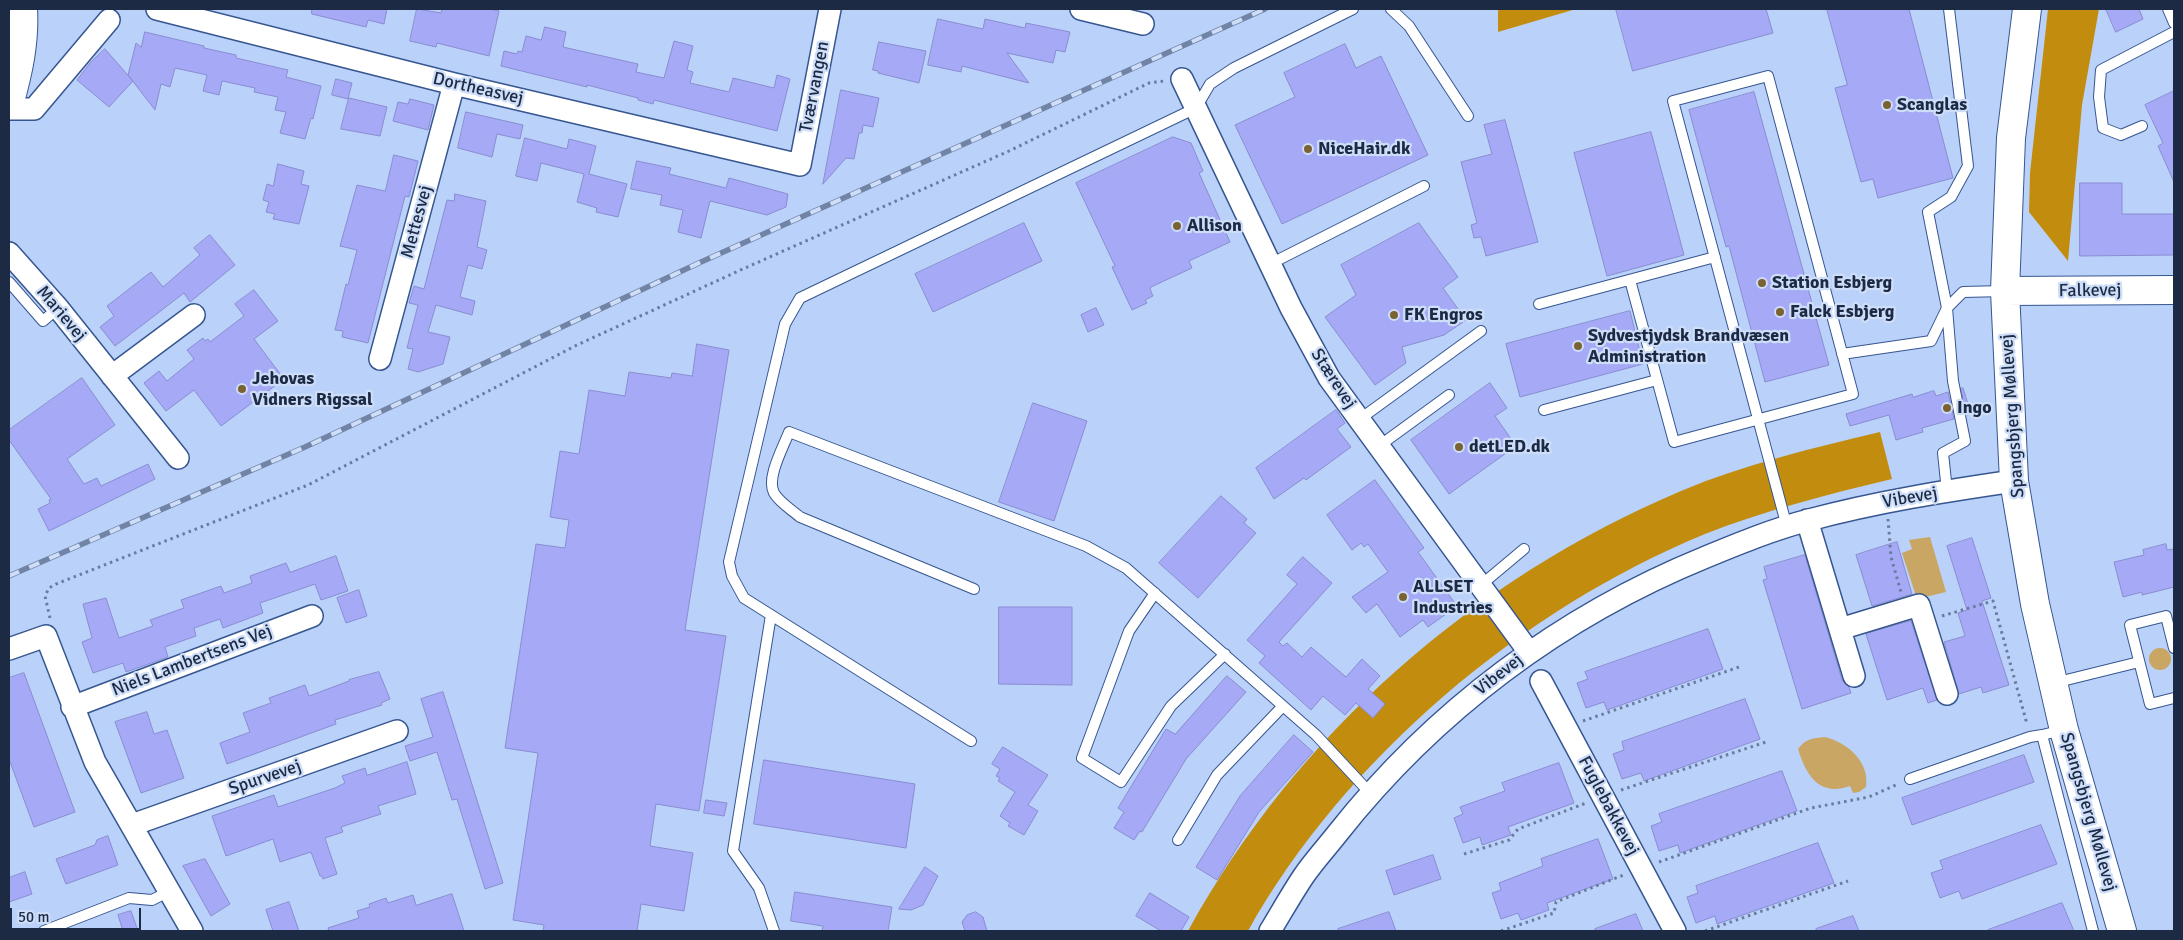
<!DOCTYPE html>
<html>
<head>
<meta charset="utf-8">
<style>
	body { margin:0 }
	#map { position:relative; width:2183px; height:940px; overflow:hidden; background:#bad1f9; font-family:Signika,sans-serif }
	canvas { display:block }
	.frame { position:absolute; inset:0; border:10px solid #1c2a44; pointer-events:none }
	.scale { position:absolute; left:10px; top:908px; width:131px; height:22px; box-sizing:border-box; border:2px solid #1c2a44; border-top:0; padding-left:6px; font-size:15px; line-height:18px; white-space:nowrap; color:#1c2a44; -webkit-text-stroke:4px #cedef9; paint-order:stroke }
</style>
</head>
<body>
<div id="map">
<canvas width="2183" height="940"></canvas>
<div class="frame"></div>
<div class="scale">50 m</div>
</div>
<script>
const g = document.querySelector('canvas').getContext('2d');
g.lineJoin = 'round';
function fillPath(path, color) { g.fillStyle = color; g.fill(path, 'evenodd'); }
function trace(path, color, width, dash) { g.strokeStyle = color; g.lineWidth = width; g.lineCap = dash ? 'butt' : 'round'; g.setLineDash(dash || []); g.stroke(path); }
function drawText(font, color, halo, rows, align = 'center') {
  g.font = font + ' Signika,sans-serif'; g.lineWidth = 4.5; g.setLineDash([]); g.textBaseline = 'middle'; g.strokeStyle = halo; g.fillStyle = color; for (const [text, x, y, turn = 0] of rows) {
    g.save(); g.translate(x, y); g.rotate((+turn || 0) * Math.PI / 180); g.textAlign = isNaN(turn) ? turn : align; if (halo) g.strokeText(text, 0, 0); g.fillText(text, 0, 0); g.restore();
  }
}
const green = new Path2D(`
	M 1930,537 L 1946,592 L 1917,599 L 1902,553 L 1912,549 L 1909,540 Z
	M2149 659a11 11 0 1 1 22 0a11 11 0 1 1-22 0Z
	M 1825,737 C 1848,743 1870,762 1866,787 L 1859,792 L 1853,793 L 1850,786 C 1819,797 1806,775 1798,749 C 1805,739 1813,738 1825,737 Z`);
const forest = new Path2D(`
	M 1498,9 L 1576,9 L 1498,32 Z
	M 2048,9 L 2099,9 L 2082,105 L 2068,261 L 2029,212 L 2030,173 Z
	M 1880,432 L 1892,479 C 1829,494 1766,510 1705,534 C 1522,609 1345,758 1248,931 L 1188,931 C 1297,733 1473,579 1681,491 C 1745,464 1813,448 1880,432 Z`);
const building = new Path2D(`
	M 312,9 L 387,9 L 384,24 L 368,20 L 366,27 L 312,14 Z
	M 417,9 L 441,13 L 442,9 L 489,9 L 499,11 L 489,56 L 437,43 L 436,47 L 410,41 Z
	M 1616,9 L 1766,9 L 1773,33 L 1633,71 Z
	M 1827,9 L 1909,9 L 1953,178 L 1878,198 L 1873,179 L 1861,182 L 1835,88 L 1847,85 Z
	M 2106,9 L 2139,9 L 2143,19 L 2116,32 Z
	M 938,19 L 983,29 L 985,19 L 1025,28 L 1026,23 L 1070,32 L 1065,52 L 1056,50 L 1053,63 L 1007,53 L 1029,83 L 962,66 L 961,72 L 928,65 Z
	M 545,27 L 566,32 L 563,47 L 638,64 L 636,72 L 664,78 L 674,41 L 693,46 L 687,70 L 693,72 L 690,83 L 729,92 L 733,78 L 774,88 L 777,75 L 790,79 L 777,131 L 654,100 L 653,104 L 638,100 L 638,98 L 587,85 L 587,87 L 501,66 L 504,51 L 517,54 L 518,51 L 522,52 L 526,36 L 541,40 Z
	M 145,32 L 204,46 L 204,48 L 236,55 L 236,58 L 288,70 L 286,77 L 321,86 L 313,119 L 311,118 L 305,139 L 280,133 L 286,112 L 275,110 L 278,97 L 254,92 L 255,88 L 222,81 L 219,95 L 203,91 L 207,75 L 175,68 L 170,87 L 161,84 L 155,110 L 128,75 L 136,43 L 141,47 Z
	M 879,42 L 926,51 L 919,83 L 878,73 L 878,71 L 873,70 Z
	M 1345,44 L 1356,68 L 1381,56 L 1428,155 L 1282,224 L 1235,125 L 1295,97 L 1284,73 Z
	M 105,49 L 133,81 L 109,107 L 77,80 L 90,63 Z
	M 336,79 L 352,83 L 348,99 L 332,95 Z
	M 841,90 L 879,98 L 873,127 L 863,125 L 862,133 L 859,133 L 854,159 L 846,158 L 823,184 Z
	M 2174,91 L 2174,182 L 2158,146 L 2163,143 L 2145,105 Z
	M 1754,92 L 1829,365 L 1765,382 L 1729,246 L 1726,247 L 1689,110 Z
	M 349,98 L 387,107 L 380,136 L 341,129 Z
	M 410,99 L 434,105 L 428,130 L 393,121 L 398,102 L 408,104 Z
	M 466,112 L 523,125 L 520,139 L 497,134 L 492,157 L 458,148 Z
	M 1505,120 L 1538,242 L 1486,256 L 1481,237 L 1474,238 L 1471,225 L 1477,223 L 1461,162 L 1492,154 L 1484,125 Z
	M 1651,132 L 1684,255 L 1607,276 L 1574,153 Z
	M 1173,137 L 1191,143 L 1203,171 L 1199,173 L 1230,242 L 1189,261 L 1192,268 L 1151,287 L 1150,289 L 1153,296 L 1145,300 L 1147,303 L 1132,310 L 1112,267 L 1115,266 L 1076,183 Z
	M 525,138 L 567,149 L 569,139 L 596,146 L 589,174 L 627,184 L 618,217 L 596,212 L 597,208 L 577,202 L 584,174 L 541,163 L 537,181 L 516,176 Z
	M 394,155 L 418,161 L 409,197 L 405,196 L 368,343 L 342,337 L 343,331 L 335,330 L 346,284 L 348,285 L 357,250 L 340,246 L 357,185 L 385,191 Z
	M 637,161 L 671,168 L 669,174 L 726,188 L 729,178 L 788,194 L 786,207 L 767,215 L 710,201 L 701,238 L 678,232 L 683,210 L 660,205 L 662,195 L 631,189 Z
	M 278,164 L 304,171 L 301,184 L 309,186 L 299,224 L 273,219 L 275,214 L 266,212 L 269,202 L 263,200 L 267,184 L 273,186 Z
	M 2080,183 L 2122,183 L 2122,214 L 2174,214 L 2174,255 L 2080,256 Z
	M 455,194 L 486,201 L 477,247 L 487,250 L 482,269 L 468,265 L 460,297 L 475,301 L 472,315 L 436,305 L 428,332 L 450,337 L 443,364 L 418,372 L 408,369 L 413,349 L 407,348 L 418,305 L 409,303 L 414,286 L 424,289 L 447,200 L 454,201 Z
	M 1024,223 L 1042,261 L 933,312 L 915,274 Z
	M 1419,223 L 1458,277 L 1443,288 L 1466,320 L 1444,335 L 1402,347 L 1406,363 L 1375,385 L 1325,317 L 1356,295 L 1341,265 Z
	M 210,235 L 235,265 L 190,302 L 184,293 L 115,346 L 100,327 L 114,316 L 107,306 L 151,272 L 163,287 L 200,255 L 194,248 Z
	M 254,290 L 278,321 L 254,339 L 284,379 L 221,426 L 194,390 L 166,411 L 144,383 L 159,371 L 167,381 L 194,359 L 187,350 L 203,338 L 205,341 L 208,339 L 210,342 L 244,316 L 235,304 Z
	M 1096,308 L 1104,325 L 1088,332 L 1081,315 Z
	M 1630,311 L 1643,364 L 1520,397 L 1506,344 Z
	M 697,344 L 729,350 L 685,630 L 726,636 L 699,811 L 656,804 L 650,846 L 693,853 L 684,911 L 641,904 L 637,931 L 543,931 L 544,925 L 513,920 L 538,753 L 505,748 L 536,544 L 565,548 L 569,520 L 550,517 L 560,451 L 579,454 L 589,390 L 625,396 L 629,372 L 671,378 L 672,373 L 692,376 Z
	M 82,378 L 115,425 L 67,459 L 84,484 L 97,478 L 101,486 L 148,464 L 155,479 L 49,531 L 38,509 L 50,503 L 49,500 L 51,499 L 9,440 L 9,430 Z
	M 1490,383 L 1507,408 L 1495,416 L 1516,446 L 1449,494 L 1411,440 Z
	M 1961,388 L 1963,388 L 1971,414 L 1967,415 Z
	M 1934,391 L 1936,396 L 1948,392 L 1954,419 L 1922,428 L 1923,432 L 1896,440 L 1889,415 L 1850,426 L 1846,414 L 1912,394 L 1913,397 Z
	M 1033,403 L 1087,421 L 1054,521 L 999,502 Z
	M 1336,410 L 1345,423 L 1337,429 L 1351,447 L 1306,480 L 1304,478 L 1274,499 L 1256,468 Z
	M 1375,480 L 1424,548 L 1418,552 L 1457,606 L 1428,627 L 1423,620 L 1400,637 L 1377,604 L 1366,613 L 1352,597 L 1388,572 L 1368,544 L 1364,547 L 1361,543 L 1352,550 L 1327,515 Z
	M 1221,496 L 1247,519 L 1244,523 L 1256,533 L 1198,598 L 1159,563 Z
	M 1972,538 L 1991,598 L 1982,601 L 2009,685 L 1983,693 L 1981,687 L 1959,694 L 1944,642 L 1965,636 L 1958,613 L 1967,610 L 1947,546 Z
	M 1897,542 L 1912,594 L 1872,606 L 1856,555 Z
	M 2166,544 L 2167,550 L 2174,549 L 2174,587 L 2142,595 L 2142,592 L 2123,597 L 2114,562 L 2144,555 L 2143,550 Z
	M 1805,555 L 1842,680 L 1849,687 L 1851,693 L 1802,709 L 1763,580 L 1767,579 L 1764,567 Z
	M 336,556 L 348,591 L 321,600 L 315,584 L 260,603 L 263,613 L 223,628 L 220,619 L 194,628 L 196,636 L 165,647 L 168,657 L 126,672 L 123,663 L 93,673 L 82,642 L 92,638 L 83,604 L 106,598 L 119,638 L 153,626 L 150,620 L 184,608 L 181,600 L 221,586 L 224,593 L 252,583 L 250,576 L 286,563 L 290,572 Z
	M 1303,557 L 1332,583 L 1279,642 L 1283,646 L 1287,643 L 1302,657 L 1311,647 L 1346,677 L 1362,659 L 1380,676 L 1368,689 L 1385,704 L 1373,718 L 1356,703 L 1345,715 L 1323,696 L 1311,710 L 1259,663 L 1265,656 L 1247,640 L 1297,584 L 1287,575 Z
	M 359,590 L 367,616 L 346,623 L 337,598 Z
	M 999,607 L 1072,607 L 1072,685 L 999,684 Z
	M 1911,621 L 1937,700 L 1928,703 L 1923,688 L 1887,700 L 1866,634 Z
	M 1708,629 L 1723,669 L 1607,710 L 1604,702 L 1586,708 L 1577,683 L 1588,679 L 1585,672 Z
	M 379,672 L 390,699 L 381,703 L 382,705 L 335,720 L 336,724 L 227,764 L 220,743 L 250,732 L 243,713 L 271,703 L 269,698 L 305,685 L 309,696 L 349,681 L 349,680 Z
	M 24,673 L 75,812 L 34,827 L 9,759 L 9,678 Z
	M 1227,676 L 1246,692 L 1186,759 L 1142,832 L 1140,831 L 1134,840 L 1114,828 L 1124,812 L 1118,808 L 1166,729 L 1175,734 Z
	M 443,692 L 503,883 L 485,889 L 457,799 L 452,800 L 437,752 L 410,761 L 405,746 L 433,737 L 421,699 Z
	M 1745,699 L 1760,739 L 1644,781 L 1641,773 L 1622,779 L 1613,754 L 1624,750 L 1622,742 Z
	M 147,712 L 154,734 L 167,730 L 184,778 L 141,793 L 115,722 Z
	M 1294,735 L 1313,752 L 1259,812 L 1217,880 L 1196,867 L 1240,796 Z
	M 1003,747 L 1048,775 L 1028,805 L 1038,811 L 1024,835 L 1008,826 L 1010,823 L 1000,816 L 1015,792 L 998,781 L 1000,778 L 996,776 L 1000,769 L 992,764 Z
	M 2024,755 L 2034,782 L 1912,825 L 1902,798 Z
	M 764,760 L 915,784 L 906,848 L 754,824 Z
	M 407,762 L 416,794 L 378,806 L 381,814 L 341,827 L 343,832 L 325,838 L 337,874 L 323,879 L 322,876 L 320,876 L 311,852 L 280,862 L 273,839 L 226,856 L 212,816 L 274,795 L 278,807 L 335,788 L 345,783 L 342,776 L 365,768 L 367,775 Z
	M 1559,763 L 1574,803 L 1508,827 L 1511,835 L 1482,845 L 1480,837 L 1463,843 L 1454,818 L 1463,814 L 1460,807 L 1505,791 L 1502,783 Z
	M 1782,771 L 1797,811 L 1680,853 L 1678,845 L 1659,851 L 1651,826 L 1662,822 L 1659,814 Z
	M 706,800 L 727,803 L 724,816 L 704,813 Z
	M 2041,825 L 2057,864 L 1962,899 L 1959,891 L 1940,898 L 1931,873 L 1943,869 L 1940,861 Z
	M 108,836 L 118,865 L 66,884 L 56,859 L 95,845 L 97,840 Z
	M 1598,839 L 1613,879 L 1547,903 L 1549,910 L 1521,920 L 1518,913 L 1501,919 L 1492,893 L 1501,890 L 1499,883 L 1543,866 L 1541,859 Z
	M 1818,843 L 1834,883 L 1717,924 L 1715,916 L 1696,923 L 1687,897 L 1698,893 L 1696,886 Z
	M 1433,855 L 1441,879 L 1394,895 L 1386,871 Z
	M 205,859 L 230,904 L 211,916 L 183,866 Z
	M 925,867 L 938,876 L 923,905 L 911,910 L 899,909 Z
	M 25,872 L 32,894 L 9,902 L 9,878 Z
	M 795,892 L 892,907 L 888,931 L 822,931 L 823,926 L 791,921 Z
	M 1150,893 L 1189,917 L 1181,931 L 1161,931 L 1136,916 Z
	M 452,894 L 464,931 L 329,931 L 328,928 L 359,918 L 357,911 L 370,907 L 369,904 L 386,898 L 388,903 L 413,895 L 416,905 Z
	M 289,902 L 299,931 L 273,931 L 266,910 Z
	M 2062,903 L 2074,931 L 1988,931 L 1988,930 Z
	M 131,911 L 138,931 L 123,931 L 118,915 Z
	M 976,912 L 983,917 L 987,931 L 965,931 L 962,922 L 967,915 Z
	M 1389,912 L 1396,931 L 1339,931 L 1338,929 Z
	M 1636,914 L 1643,931 L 1595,931 L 1595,929 Z
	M 1853,916 L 1859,931 L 1816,931 L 1816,929 Z`);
const path = new Path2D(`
	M 1888,519 L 1891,557 L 1901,592
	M 1942,616 L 1993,601 L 2027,724
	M 50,618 L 45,596 L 49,588 L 56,584 L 308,485 L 577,345 L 745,268 L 1009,151 L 1149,83 L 1164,81
	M 1583,721 L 1739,667
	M 1621,790 L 1769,741
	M 1464,854 L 1509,840 L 1518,829 L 1586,803
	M 1659,862 L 1811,808 L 1869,797 L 1898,784
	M 1501,931 L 1554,913 L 1556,902 L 1626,874
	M 1705,931 L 1848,881`);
const lane = new Path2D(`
	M 1391,9 L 1409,26 L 1468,116
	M 2168,9 L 2174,23
	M 2142,126 L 2121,135 L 2103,128 L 2099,97 L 2101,70 L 2174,32
	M 1270,264 L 1424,186
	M 1630,280 L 1674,442 L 1853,394 L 1768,76 L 1673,101 C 1711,243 1749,385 1787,527
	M 9,282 L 43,321 L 58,308
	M 1539,304 L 1715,257
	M 1842,354 L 1931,341 L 1947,308 L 1963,292 L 2004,291
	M 1544,410 L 1657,380
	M 1360,419 L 1481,331
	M 1379,446 L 1449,395
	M 1947,491 L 1943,453 L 1965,441 L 1953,381 L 1947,308 L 1928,212 L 1951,197 L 1968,166 L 1949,9
	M 1481,585 L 1524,549
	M 974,589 L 800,517 C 792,510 780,503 774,493 C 766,478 783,448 789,432 L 1086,546 L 1126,568 L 1316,735 L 1370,793
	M 1155,593 L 1129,631 L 1082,758 L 1121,782 L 1171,706 L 1225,654
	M 771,615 L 733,851 L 759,888 L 774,931
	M 2174,648 L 2166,616 L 2130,625 L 2150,704 L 2174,698
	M 2054,683 L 2139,662
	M 2063,730 L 2042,735 L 2093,931
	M 971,741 L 744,598 L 732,576 L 729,562 L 785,324 L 800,298 L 1196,108 L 1210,84 L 1234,68 L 1353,9
	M 1910,779 L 2030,737 L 2042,735
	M 1178,840 L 1217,775 L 1283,706
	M 44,931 L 129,898 L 152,900 L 170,891`);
const street = new Path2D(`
	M 157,9 L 454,84 L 800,165 L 830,9
	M 1081,9 L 1143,24
	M 1182,79 L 1291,308 L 1329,378 L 1529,652
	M 9,109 L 34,109 L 109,20
	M 9,253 L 58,308 L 178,458
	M 380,359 L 454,84
	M 112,376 L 194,315
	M 1807,520 L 1854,676
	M 1840,629 L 1919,605 L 1947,694
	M 9,649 L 46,636 L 95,762 L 192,931
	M 1541,681 L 1675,931
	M 72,707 L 312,616
	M 132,825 L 397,731
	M 1270,931 C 1281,913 1291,895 1303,877 C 1313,862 1326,848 1337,834 C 1434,711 1561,616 1706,557 C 1740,543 1774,529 1809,520 C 1876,502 1945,491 2014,481`);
const secondary = new Path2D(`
	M 2027,9 L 2011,138 L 2005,291 L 2014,481 L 2035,604 L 2064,730 L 2122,931
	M 9,105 C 18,73 25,42 23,9
	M 2005,291 L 2174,290`);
const rail = new Path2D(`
	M 9,576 L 305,447 L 701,262 L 1265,9`);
const markers = [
	[1887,105,5,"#7b6233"],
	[1308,149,5,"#7b6233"],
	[1177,226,5,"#7b6233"],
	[1762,283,5,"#7b6233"],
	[1780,312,5,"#7b6233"],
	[1394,315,5,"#7b6233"],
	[1578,346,5,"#7b6233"],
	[242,389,5,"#7b6233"],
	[1947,408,5,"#7b6233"],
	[1459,447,5,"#7b6233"],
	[1403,597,5,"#7b6233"]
];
const streetNames = [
	["Tværvangen",815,87,-79],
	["Dortheasvej",478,89,13],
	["Mettesvej",417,222,-75],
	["Falkevej",2090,291,-1],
	["Marievej",61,314,50],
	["Stærevej",1333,379,57],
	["Spangsbjerg Møllevej",2013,416,-94],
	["Vibevej",1910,498,-10],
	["Niels Lambertsens Vej",192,661,-21],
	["Vibevej",1499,675,-38],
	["Spurvevej",265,778,-19],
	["Fuglebakkevej",1608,806,62],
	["Spangsbjerg Møllevej",2088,812,74]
];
const poiNames = [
	["Scanglas",1897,105],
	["NiceHair.dk",1318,149],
	["Allison",1187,226],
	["Station Esbjerg",1772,283],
	["Falck Esbjerg",1790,312],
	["FK Engros",1404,315],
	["Sydvestjydsk Brandvæsen",1588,336],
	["Administration",1588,357],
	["Jehovas",252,379],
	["Vidners Rigssal",252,400],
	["Ingo",1957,408],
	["detLED.dk",1469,447],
	["ALLSET",1413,587],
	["Industries",1413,608]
];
fillPath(green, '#caa665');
fillPath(forest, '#c28d0e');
fillPath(building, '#a5a9f6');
trace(building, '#898dd1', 1);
trace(lane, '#365690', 12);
trace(street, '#365690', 24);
trace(secondary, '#365690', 30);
trace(path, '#6a7c9d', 3, [2.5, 4]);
trace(lane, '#fff', 10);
trace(street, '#fff', 21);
trace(secondary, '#fff', 28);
trace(rail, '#7184a5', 5.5);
trace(rail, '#cedef9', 4, [11]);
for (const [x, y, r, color] of markers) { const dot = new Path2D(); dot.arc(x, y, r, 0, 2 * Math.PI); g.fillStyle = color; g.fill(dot); trace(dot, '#cedef9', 2); }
drawText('18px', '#1c2a44', '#cedef9', streetNames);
drawText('bold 18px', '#1c2a44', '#cedef9', poiNames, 'left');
</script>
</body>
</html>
